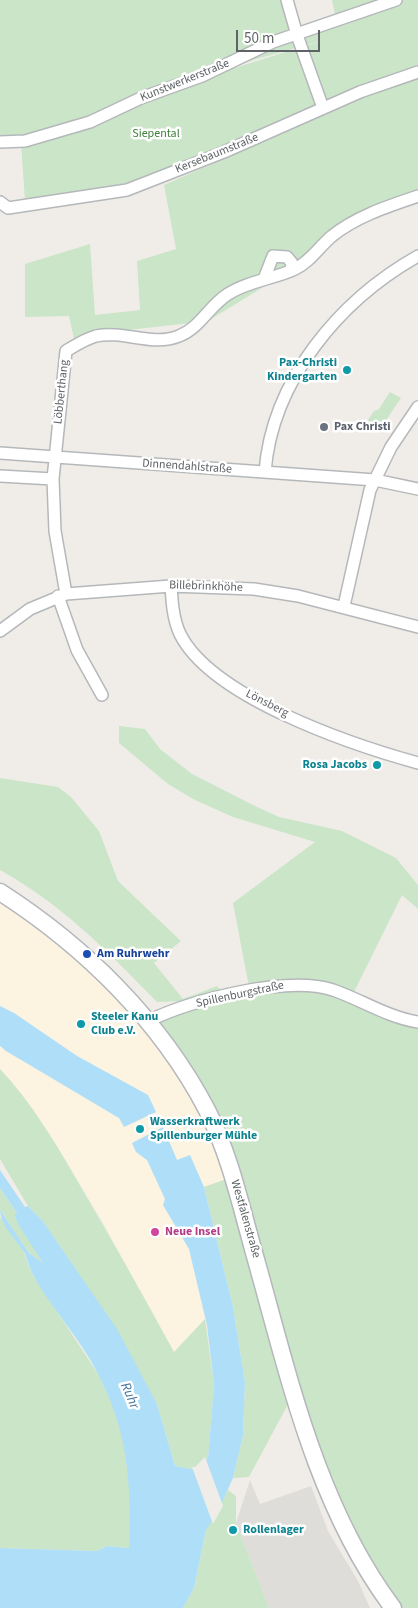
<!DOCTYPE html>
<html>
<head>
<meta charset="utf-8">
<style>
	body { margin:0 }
	#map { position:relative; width:418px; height:1608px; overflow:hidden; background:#f0ede8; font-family:"Source Sans 3",sans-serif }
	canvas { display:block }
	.scale { position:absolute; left:236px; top:30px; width:84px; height:22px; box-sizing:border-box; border:2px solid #5f6367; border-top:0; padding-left:6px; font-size:15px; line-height:18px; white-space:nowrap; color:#5f6367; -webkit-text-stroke:4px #fff; paint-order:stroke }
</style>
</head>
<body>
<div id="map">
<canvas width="418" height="1608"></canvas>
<div class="scale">50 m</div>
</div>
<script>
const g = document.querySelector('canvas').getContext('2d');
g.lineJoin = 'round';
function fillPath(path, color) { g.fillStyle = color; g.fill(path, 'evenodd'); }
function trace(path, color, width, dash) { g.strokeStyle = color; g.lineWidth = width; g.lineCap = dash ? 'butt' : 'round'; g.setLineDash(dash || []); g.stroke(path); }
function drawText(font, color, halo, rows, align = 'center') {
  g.font = font + ' "Source Sans 3",sans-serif'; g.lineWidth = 5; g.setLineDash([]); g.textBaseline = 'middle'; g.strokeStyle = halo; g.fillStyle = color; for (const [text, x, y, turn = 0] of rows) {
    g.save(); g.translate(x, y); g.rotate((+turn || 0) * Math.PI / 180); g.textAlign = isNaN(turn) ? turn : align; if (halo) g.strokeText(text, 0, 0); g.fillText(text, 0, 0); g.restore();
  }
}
const commercial = new Path2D(`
	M 0,896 L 55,930 L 173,1055 L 232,1177 L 204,1187 L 190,1155 L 177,1160 L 163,1128 L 132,1143 L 136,1152 L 147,1160 L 165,1199 L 163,1205 L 189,1249 L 205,1319 L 174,1353 L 101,1219 L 59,1149 L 11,1081 L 0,1069 L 0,1046 L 118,1118 L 148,1095 L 77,1056 L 14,1013 L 0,1006 Z`);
const industrial = new Path2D(`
	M 250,1480 L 260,1504 L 311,1486 L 328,1531 L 358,1581 L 370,1608 L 269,1608 L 236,1523 Z`);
const green = new Path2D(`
	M 0,0 L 284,0 L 294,36 L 335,20 L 355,29 L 336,20 L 332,0 L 418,0 L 418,68 L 400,72 L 299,114 L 224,149 L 120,186 L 25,200 L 21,144 L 225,71 L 327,39 L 141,92 L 90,119 L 25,137 L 0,137 Z
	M 418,77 L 418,197 L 336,237 L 303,266 L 265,286 L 208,321 L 119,331 L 75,343 L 69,316 L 25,317 L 25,264 L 90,244 L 95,315 L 140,310 L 137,261 L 176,249 L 164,185 L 403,80 Z
	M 390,392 L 401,398 L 378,432 L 369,426 L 371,424 L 368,420 L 374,411 L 379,409 Z
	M 119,726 L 145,729 L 160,749 L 192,774 L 255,806 L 279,817 L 342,831 L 396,858 L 418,885 L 418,909 L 402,895 L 352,996 L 418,1023 L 418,1608 L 394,1608 L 327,1490 L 234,1176 L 149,1022 L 250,992 L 233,903 L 315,842 L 233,817 L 195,800 L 168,784 L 119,743 Z
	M 0,778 L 58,787 L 71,797 L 99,831 L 118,881 L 181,941 L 154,963 L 183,999 L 217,986 L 222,992 L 183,1001 L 157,1002 C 106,950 64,906 0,870 Z
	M 0,1069 C 33,1104 58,1147 82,1189 C 114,1243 144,1297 174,1352 L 205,1319 L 214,1385 L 208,1458 L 196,1470 L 175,1466 L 157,1404 L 80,1276 L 42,1220 L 28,1206 L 0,1159 Z
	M 232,1177 L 294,1393 L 249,1477 L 233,1478 L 243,1436 L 245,1382 L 233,1307 L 204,1187 Z
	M 0,1188 L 17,1213 L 43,1263 L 29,1253 L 0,1210 Z
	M 0,1217 L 23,1250 L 31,1272 L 100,1377 L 120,1422 L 127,1460 L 131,1498 L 129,1548 L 107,1546 L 97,1551 L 0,1548 Z
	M 228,1490 L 236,1496 L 236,1523 L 269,1608 L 183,1608 L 194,1588 L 206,1530 Z`);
const water = new Path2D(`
	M 0,1006 L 14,1013 L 77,1056 L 148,1095 L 156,1112 L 124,1127 L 119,1118 L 6,1051 L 0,1046 Z
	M 163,1127 L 177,1160 L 190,1155 L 204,1187 L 233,1307 L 245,1382 L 243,1436 L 233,1478 L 217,1514 L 206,1530 L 194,1588 L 183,1608 L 0,1608 L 0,1548 L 97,1551 L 107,1546 L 129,1548 C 131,1484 129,1436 100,1378 C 82,1340 52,1310 32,1273 C 28,1265 27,1256 22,1249 C 14,1237 0,1224 0,1210 L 29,1253 L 43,1263 L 18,1224 L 15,1215 L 17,1213 L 0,1188 L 0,1170 L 25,1207 L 28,1206 L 42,1220 L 117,1329 L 157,1404 L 175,1466 L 196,1470 L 208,1458 L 214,1385 L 207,1325 L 189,1249 L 163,1205 L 165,1199 L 147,1160 L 136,1152 L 132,1143 Z`);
const pier = new Path2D(`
	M 205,1457 L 223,1506 L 213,1524 L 192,1467 L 195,1467 Z`);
const street = new Path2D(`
	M 287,0 L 297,35 L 323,108
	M 0,142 L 25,141 L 90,122 L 141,98 L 202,76 L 273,42 L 396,0
	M 0,202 L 8,208 L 127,190 L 224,152 L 360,92 L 418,72
	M 264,279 L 273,256 L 287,257 L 292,263 L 291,271
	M 0,453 L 375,480 L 418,489
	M 265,472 C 272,380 340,300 418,256
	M 0,476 L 53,479
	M 171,586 C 172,602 173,619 180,634 C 212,698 353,745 418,763
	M 66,594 L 55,531 L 53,479 L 66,351 C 76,345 85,339 96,336 C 124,330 152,347 179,336 C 200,328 209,306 228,294 C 248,281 274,279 295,269 C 311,261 319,247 332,236 C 357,216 389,206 418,196
	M 58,596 L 77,650 L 102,695
	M 344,606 L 370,490 L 391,447 L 418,407
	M 0,631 L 30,609 L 66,594 L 171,586 L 254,589 L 298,596 L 418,627
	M 148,1021 C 192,1000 286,975 333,990 C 362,1000 387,1017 418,1022`);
const secondary = new Path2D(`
	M 0,892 C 84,946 160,1020 207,1110 C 229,1153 240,1202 253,1249 C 288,1372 315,1504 393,1608`);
const markers = [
	[347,370,5,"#0f9aa8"],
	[324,427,5,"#6b7280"],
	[377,765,5,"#0f9aa8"],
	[87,954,5,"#1a4fb4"],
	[81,1024,5,"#0f9aa8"],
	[140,1129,5,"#0f9aa8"],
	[155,1232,5,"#d1479c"],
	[233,1530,5,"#0f9aa8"]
];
const streetNames = [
	["Kunstwerkerstraße",185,81,-22],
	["Kersebaumstraße",217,154,-22],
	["Löbberthang",62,392,-84],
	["Dinnendahlstraße",187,467,4],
	["Billebrinkhöhe",206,587,2],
	["Lönsberg",267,704,27],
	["Spillenburgstraße",240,995,-12],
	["Westfalenstraße",245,1219,74]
];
const parkNames = [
	["Siepental",156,134]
];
const cultureNames = [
	["Pax-Christi",337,363,"right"],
	["Kindergarten",337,377,"right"],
	["Rosa Jacobs",367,765,"right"],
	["Steeler Kanu",91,1017],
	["Club e.V.",91,1031],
	["Wasserkraftwerk",150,1122],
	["Spillenburger Mühle",150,1136],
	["Rollenlager",243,1530]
];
const worshipNames = [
	["Pax Christi",334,427]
];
const transitNames = [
	["Am Ruhrwehr",97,954]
];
const hotelNames = [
	["Neue Insel",165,1232]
];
const waterNames = [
	["Ruhr",129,1396,67]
];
fillPath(commercial, '#fcf3e1');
fillPath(industrial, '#dfddda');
fillPath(green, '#cae5c7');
fillPath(water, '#afdff8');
fillPath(pier, '#f0ede8');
trace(street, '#b5b8bb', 14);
trace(secondary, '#b4b7bb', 19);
trace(street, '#fff', 11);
trace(secondary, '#fff', 16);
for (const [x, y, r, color] of markers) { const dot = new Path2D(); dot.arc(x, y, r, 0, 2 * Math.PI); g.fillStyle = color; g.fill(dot); trace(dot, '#fff', 2); }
drawText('12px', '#5f6367', '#fff', streetNames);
drawText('12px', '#3f813c', '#fff', parkNames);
drawText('bold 12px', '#0d838f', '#fff', cultureNames, 'left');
drawText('bold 12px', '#5b616d', '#fff', worshipNames, 'left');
drawText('bold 12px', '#164399', '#fff', transitNames, 'left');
drawText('bold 12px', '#b23c85', '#fff', hotelNames, 'left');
drawText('italic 14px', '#467699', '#fff', waterNames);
</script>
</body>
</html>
